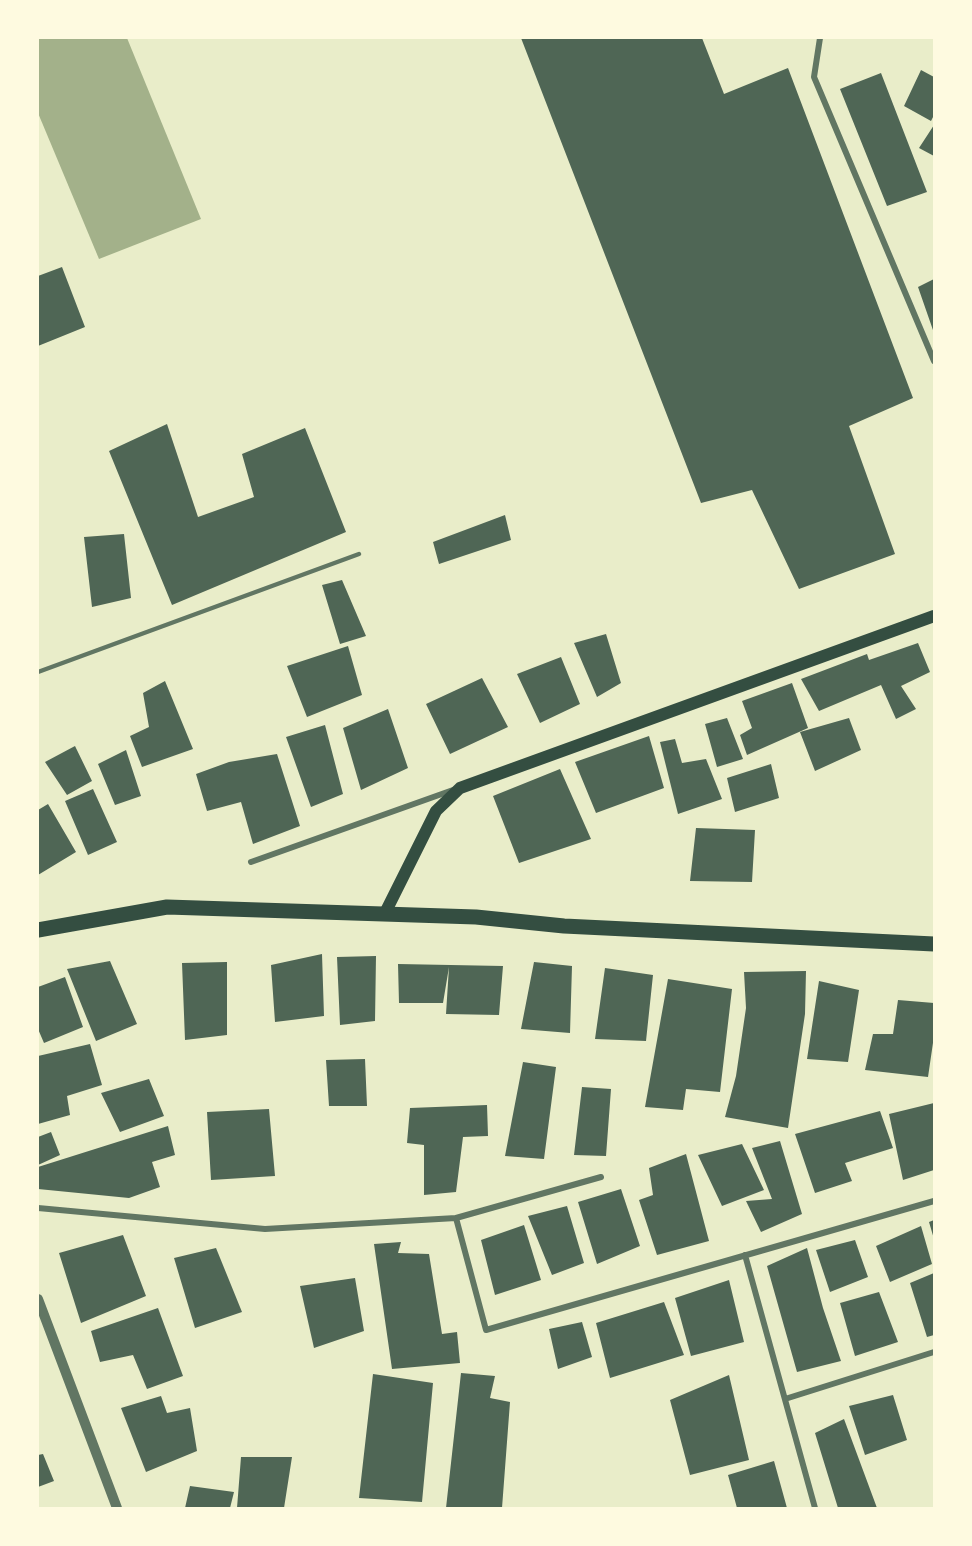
<!DOCTYPE html>
<html>
<head>
<meta charset="utf-8">
<style>
	body { margin:0 }
	#map { position:relative; width:972px; height:1546px; overflow:hidden; background:#e9edc9; font-family:Ubuntu,sans-serif }
	canvas { display:block }
	.frame { position:absolute; inset:0; border:39px solid #fefae0; pointer-events:none }
</style>
</head>
<body>
<div id="map">
<canvas width="972" height="1546"></canvas>
<div class="frame"></div>
</div>
<script>
const g = document.querySelector('canvas').getContext('2d');
g.lineJoin = 'round';
function fillPath(path, color) { g.fillStyle = color; g.fill(path, 'evenodd'); }
function trace(path, color, width, dash) { g.strokeStyle = color; g.lineWidth = width; g.lineCap = dash ? 'butt' : 'round'; g.setLineDash(dash || []); g.stroke(path); }
const water = new Path2D(`
	M 38,38 L 127,38 L 201,219 L 99,259 L 38,113 Z`);
const building = new Path2D(`
	M 521,38 L 702,38 L 724,94 L 788,68 L 913,398 L 849,426 L 895,554 L 799,589 L 752,490 L 701,503 Z
	M 921,70 L 934,77 L 934,115 L 931,121 L 904,106 Z
	M 881,73 L 927,192 L 887,206 L 840,89 Z
	M 934,125 L 934,156 L 919,148 Z
	M 62,267 L 85,327 L 38,346 L 38,276 Z
	M 934,279 L 934,333 L 918,287 Z
	M 167,424 L 198,517 L 254,497 L 242,454 L 305,428 L 346,532 L 172,605 L 109,451 Z
	M 505,515 L 511,540 L 439,564 L 433,542 Z
	M 124,534 L 131,598 L 92,607 L 84,537 Z
	M 342,580 L 366,636 L 340,644 L 322,585 Z
	M 606,634 L 621,683 L 597,697 L 574,643 Z
	M 918,643 L 930,672 L 901,686 L 916,709 L 896,719 L 881,685 L 819,711 L 801,679 L 867,654 L 869,660 Z
	M 348,646 L 362,695 L 307,717 L 287,666 Z
	M 561,657 L 580,704 L 540,723 L 517,674 Z
	M 482,678 L 508,727 L 450,754 L 426,704 Z
	M 165,681 L 193,749 L 142,767 L 130,736 L 149,727 L 143,693 Z
	M 792,683 L 808,728 L 747,755 L 740,735 L 752,728 L 742,701 Z
	M 388,709 L 408,768 L 361,790 L 343,728 Z
	M 727,718 L 743,759 L 717,767 L 705,724 Z
	M 849,718 L 861,750 L 815,771 L 800,732 Z
	M 325,725 L 343,794 L 311,807 L 286,737 Z
	M 649,736 L 664,788 L 596,813 L 575,762 Z
	M 675,739 L 682,763 L 706,759 L 722,799 L 678,814 L 660,742 Z
	M 75,746 L 92,781 L 67,795 L 45,762 Z
	M 126,750 L 141,796 L 115,805 L 98,764 Z
	M 277,754 L 300,826 L 253,844 L 241,802 L 207,811 L 196,774 L 229,762 Z
	M 771,764 L 779,798 L 735,812 L 727,778 Z
	M 560,769 L 591,839 L 519,863 L 493,796 Z
	M 93,789 L 117,842 L 88,855 L 65,801 Z
	M 48,804 L 76,852 L 38,875 L 38,810 Z
	M 696,828 L 755,830 L 752,882 L 690,881 Z
	M 322,954 L 324,1016 L 275,1022 L 271,965 Z
	M 376,956 L 375,1021 L 340,1025 L 337,957 Z
	M 110,961 L 137,1024 L 96,1041 L 67,969 Z
	M 227,962 L 227,1035 L 185,1040 L 182,963 Z
	M 534,962 L 572,966 L 570,1033 L 521,1029 Z
	M 398,964 L 503,966 L 499,1015 L 446,1014 L 449,967 L 443,1003 L 399,1003 Z
	M 605,968 L 653,975 L 646,1041 L 595,1039 Z
	M 806,971 L 805,1014 L 788,1128 L 725,1117 L 736,1076 L 746,1008 L 744,972 Z
	M 65,977 L 83,1027 L 44,1043 L 38,1029 L 38,987 Z
	M 668,979 L 732,989 L 720,1092 L 686,1089 L 683,1110 L 645,1107 Z
	M 819,981 L 859,990 L 848,1062 L 807,1059 Z
	M 898,1000 L 934,1003 L 934,1036 L 928,1077 L 865,1070 L 873,1034 L 893,1034 Z
	M 90,1044 L 102,1085 L 67,1096 L 70,1115 L 38,1124 L 38,1056 Z
	M 365,1059 L 367,1106 L 329,1106 L 326,1060 Z
	M 523,1062 L 556,1067 L 544,1159 L 505,1156 Z
	M 149,1079 L 164,1116 L 120,1132 L 101,1093 Z
	M 582,1087 L 611,1089 L 606,1156 L 574,1155 Z
	M 934,1103 L 934,1170 L 903,1180 L 889,1114 Z
	M 487,1105 L 488,1136 L 463,1137 L 456,1192 L 424,1195 L 424,1145 L 407,1143 L 410,1108 Z
	M 269,1109 L 275,1176 L 211,1180 L 207,1112 Z
	M 880,1111 L 893,1148 L 845,1163 L 852,1181 L 815,1193 L 795,1134 Z
	M 168,1126 L 175,1155 L 152,1162 L 160,1187 L 129,1198 L 38,1189 L 38,1167 Z
	M 51,1132 L 60,1155 L 38,1165 L 38,1137 Z
	M 780,1141 L 802,1214 L 761,1232 L 746,1201 L 772,1199 L 752,1148 Z
	M 742,1144 L 764,1190 L 722,1206 L 698,1155 Z
	M 686,1154 L 709,1241 L 657,1255 L 639,1200 L 653,1195 L 649,1168 Z
	M 621,1189 L 640,1246 L 597,1264 L 578,1202 Z
	M 567,1206 L 584,1263 L 552,1275 L 528,1216 Z
	M 934,1220 L 934,1239 L 929,1222 Z
	M 524,1225 L 541,1280 L 495,1295 L 481,1240 Z
	M 921,1226 L 932,1264 L 890,1282 L 876,1246 Z
	M 123,1235 L 146,1296 L 81,1323 L 59,1253 Z
	M 855,1240 L 868,1277 L 830,1292 L 816,1250 Z
	M 401,1242 L 398,1253 L 429,1254 L 442,1334 L 457,1332 L 460,1363 L 392,1369 L 374,1244 Z
	M 216,1248 L 242,1312 L 195,1328 L 174,1258 Z
	M 807,1248 L 823,1308 L 841,1361 L 797,1372 L 767,1266 Z
	M 934,1273 L 934,1335 L 927,1337 L 910,1283 Z
	M 355,1278 L 364,1331 L 314,1348 L 300,1286 Z
	M 729,1280 L 744,1342 L 691,1356 L 675,1298 Z
	M 879,1292 L 898,1342 L 855,1356 L 840,1303 Z
	M 664,1302 L 684,1355 L 610,1378 L 596,1323 Z
	M 158,1308 L 183,1376 L 147,1389 L 133,1355 L 100,1362 L 91,1331 Z
	M 582,1322 L 592,1357 L 558,1369 L 549,1329 Z
	M 461,1373 L 495,1376 L 490,1398 L 510,1402 L 502,1508 L 446,1508 Z
	M 373,1374 L 433,1383 L 422,1502 L 359,1498 Z
	M 729,1375 L 749,1460 L 690,1475 L 670,1400 Z
	M 893,1395 L 907,1440 L 865,1455 L 849,1406 Z
	M 161,1396 L 167,1413 L 190,1408 L 197,1451 L 146,1472 L 121,1408 Z
	M 844,1419 L 877,1508 L 838,1508 L 815,1433 Z
	M 43,1454 L 54,1481 L 38,1487 L 38,1455 Z
	M 241,1457 L 292,1457 L 284,1508 L 237,1508 Z
	M 774,1461 L 787,1508 L 737,1508 L 728,1475 Z
	M 190,1486 L 234,1492 L 230,1508 L 185,1508 Z`);
const service = new Path2D(`
	M 38,672 L 359,554`);
const minor = new Path2D(`
	M 820,38 L 814,77 L 934,361
	M 251,862 L 453,790
	M 38,1208 L 265,1229 L 456,1218 L 486,1330 L 934,1201
	M 456,1218 L 601,1177
	M 745,1255 L 815,1508
	M 785,1399 L 934,1352`);
const tertiary = new Path2D(`
	M 38,1299 L 117,1508`);
const secondary = new Path2D(`
	M 385,913 L 436,811 L 460,788 L 934,616`);
const primary = new Path2D(`
	M 38,930 L 167,907 L 476,917 L 564,926 L 934,944`);
fillPath(water, '#a3b18a');
fillPath(building, '#4f6655');
trace(service, '#617663', 4.5);
trace(minor, '#617663', 6);
trace(tertiary, '#617663', 10);
trace(secondary, '#344e41', 12);
trace(primary, '#344e41', 15);
</script>
</body>
</html>
